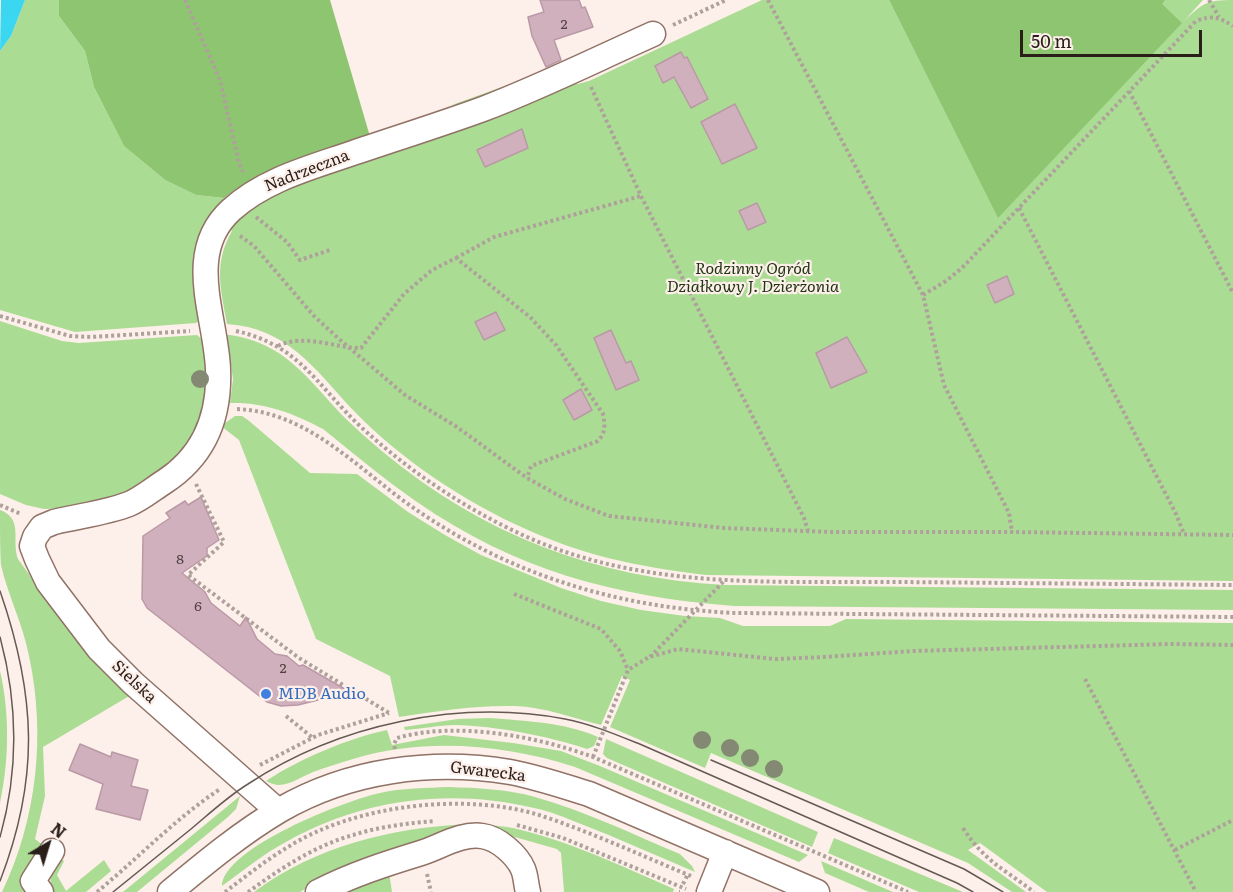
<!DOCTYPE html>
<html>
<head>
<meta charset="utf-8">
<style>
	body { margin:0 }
	#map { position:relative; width:1233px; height:892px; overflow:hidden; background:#fdefe9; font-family:Literata,serif }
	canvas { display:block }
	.north { position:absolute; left:18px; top:814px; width:60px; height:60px; -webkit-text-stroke:4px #fdefe9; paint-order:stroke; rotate:38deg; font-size:16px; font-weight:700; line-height:24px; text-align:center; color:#2a1e19 }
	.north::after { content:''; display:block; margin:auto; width:21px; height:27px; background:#2a1e19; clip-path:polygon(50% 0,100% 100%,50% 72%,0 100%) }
	.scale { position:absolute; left:1020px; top:30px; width:182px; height:27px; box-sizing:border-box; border:3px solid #2a1e19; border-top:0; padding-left:8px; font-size:18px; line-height:21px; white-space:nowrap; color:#2a1e19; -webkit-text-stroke:4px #fdefe9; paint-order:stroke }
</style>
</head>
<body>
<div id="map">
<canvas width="1233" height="892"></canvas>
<div class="north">N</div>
<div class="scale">50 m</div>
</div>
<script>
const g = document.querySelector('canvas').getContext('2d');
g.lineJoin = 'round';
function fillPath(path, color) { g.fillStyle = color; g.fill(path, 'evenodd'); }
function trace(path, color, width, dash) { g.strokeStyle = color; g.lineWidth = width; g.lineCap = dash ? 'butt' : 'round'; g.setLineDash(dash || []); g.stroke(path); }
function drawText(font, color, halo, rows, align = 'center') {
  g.font = font + ' Literata,serif'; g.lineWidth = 4.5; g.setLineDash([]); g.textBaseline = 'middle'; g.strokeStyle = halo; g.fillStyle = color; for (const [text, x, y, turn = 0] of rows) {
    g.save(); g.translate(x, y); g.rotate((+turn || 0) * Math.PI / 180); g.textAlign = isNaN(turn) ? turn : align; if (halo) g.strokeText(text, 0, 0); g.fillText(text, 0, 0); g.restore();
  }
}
const green = new Path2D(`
	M 25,0 L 59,0 L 59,16 L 85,51 L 94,87 L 124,146 L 165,180 L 196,195 L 224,198 L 203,229 L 196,257 L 200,320 L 196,323 L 75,332 L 0,310 L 0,51 L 11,36 Z
	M 762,0 L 889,0 L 998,217 L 1156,0 L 1203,0 L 1184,21 C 1203,3 1206,0 1233,0 L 1233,581 L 706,575 C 673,571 640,566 608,558 C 538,540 469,505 412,462 C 391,446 369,427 351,408 C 314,368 287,328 227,324 C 221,289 213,264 232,231 L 227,228 L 263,197 L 571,82 L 578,84 L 589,81 Z
	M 538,74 L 487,101 L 452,105 Z
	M 0,321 L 62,341 L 79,343 L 197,335 L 204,341 L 209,389 L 195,434 L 174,461 L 122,496 L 71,508 L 44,509 L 26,505 L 0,494 Z
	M 230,335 C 285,343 307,378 342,415 C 355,428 369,440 383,452 C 483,535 596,578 725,585 L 1233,590 L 1233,610 L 734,606 C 616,597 515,570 417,502 C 384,479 354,454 323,429 C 293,413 264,402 230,403 L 233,379 L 227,335 Z
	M 235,416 L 242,416 L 248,420 L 310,473 L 357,474 L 408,512 L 445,535 L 481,555 L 561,588 L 601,601 L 641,610 L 685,616 L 720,618 L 743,626 L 830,626 L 846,619 L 1233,623 L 1233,892 L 1047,892 L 980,843 L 968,850 L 1026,892 L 1012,892 L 968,863 L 711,753 L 705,768 L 610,727 L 630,680 L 622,676 L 601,725 C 573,718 544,707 515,706 C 476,705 437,711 399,717 L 390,676 L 316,639 L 239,440 L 221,426 Z
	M 0,510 C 24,519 11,540 18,559 L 70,631 L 131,695 L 43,747 L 45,796 L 35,839 L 44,846 L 24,872 L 21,878 L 27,892 L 2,892 C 37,819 46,735 29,656 C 23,624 8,596 1,565 C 0,548 0,527 0,510 Z
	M 0,671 C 10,714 9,761 0,803 Z
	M 489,718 C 526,721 564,722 598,737 L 594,746 L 587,749 C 548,736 496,726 455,725 C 439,725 421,729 405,730 L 404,727 L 458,719 Z
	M 387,730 L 392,745 L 444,735 L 513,743 L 561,751 L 600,766 L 808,855 L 799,862 L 575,767 C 505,744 424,737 353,759 C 340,763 326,767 313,772 C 303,776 290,785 279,785 C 275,785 270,783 266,781 C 299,759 349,738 387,730 Z
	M 606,739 L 818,832 L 812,847 L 607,758 L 603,754 Z
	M 449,787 C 477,788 507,789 535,797 C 585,811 632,834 680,854 L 692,866 L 695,872 C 657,856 620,839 581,824 C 566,818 550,811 534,808 C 448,788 363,799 286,842 C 263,854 243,871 222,886 C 223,848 346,800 380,793 C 402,788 426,788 449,787 Z
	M 240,796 L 236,809 L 228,817 L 137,892 L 123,892 Z
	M 467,824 C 482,825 498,825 513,828 C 567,840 624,867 674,889 L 673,892 L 564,892 L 561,853 L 557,849 L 497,832 L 312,885 L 300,892 L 254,892 C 316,846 391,828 467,824 Z
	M 834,838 L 963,892 L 919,892 L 828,853 Z
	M 60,858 L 64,861 L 57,875 L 66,891 L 104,860 L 111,871 L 86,892 L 52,892 L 50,875 Z
	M 821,861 L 893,892 L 869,892 L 825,873 Z
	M 389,872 L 392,892 L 345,892 Z`);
const forest = new Path2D(`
	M 59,0 L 330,0 L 371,140 C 326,155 260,169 224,198 L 196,195 L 165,180 L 124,146 L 94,87 L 85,51 L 59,16 Z
	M 889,0 L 1165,0 L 1162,4 L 1182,23 L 998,218 Z`);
const water = new Path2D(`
	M 1,0 L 25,0 L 11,36 L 0,51 Z`);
const building = new Path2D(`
	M 540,0 L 579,0 L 582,8 L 585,7 L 593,27 L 554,40 L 561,60 L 546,67 L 532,36 L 528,17 L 544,12 Z
	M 681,52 L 684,58 L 687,57 L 708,99 L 691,108 L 674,77 L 663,83 L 655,66 Z
	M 735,104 L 757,148 L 722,164 L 701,122 Z
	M 522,129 L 528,148 L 485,167 L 477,150 Z
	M 757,203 L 766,222 L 748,230 L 739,211 Z
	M 1007,276 L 1014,294 L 995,303 L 987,285 Z
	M 496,312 L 505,330 L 484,340 L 475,322 Z
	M 611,330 L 626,363 L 631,361 L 639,380 L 616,390 L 594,338 Z
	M 847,337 L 867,372 L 831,388 L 816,353 Z
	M 581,389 L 592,410 L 574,420 L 563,400 Z
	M 201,497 L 219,540 L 207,548 L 207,556 L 182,573 L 205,592 L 211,603 L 240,626 L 246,617 L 257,639 L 275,654 L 287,656 L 299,666 L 303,665 L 350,692 L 298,705 L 281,706 L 267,702 L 147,608 L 142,599 L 143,536 L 170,518 L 166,513 L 185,501 L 188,505 Z
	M 80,744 L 111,757 L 112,752 L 138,760 L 131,786 L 148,790 L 140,820 L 96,809 L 103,784 L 69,770 Z`);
const path = new Path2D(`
	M 185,0 L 220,80 L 239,163 L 243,172
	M 768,0 L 923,295 L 944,385 L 1009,513 L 1012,532
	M 1209,0 L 1219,17
	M 673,25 L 726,0
	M 591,87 L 641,196 L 804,518 L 808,531
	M 1129,91 L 1233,293
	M 1019,208 L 1176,514 L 1184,534
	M 256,217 L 287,242 L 300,260 L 330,250
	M 240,236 L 254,246 L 314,316 L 339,339 L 405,395 L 457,427 L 527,478 L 565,499 L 609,516 L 724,528 L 832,532 L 1012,532 L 1233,535
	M 456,258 L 494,237 L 641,196
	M 923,295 L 946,281 L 962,268 L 1196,21 C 1212,15 1219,17 1233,26
	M 0,316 L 70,336 L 91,337 L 190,331
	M 236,331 C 300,345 318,387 361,427 C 410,472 467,510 527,537 C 646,590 772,581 899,582 C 1010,583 1122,584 1233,585
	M 278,346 C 303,333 335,348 361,348 L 404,294 L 432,270 L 456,258 L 530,317 L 556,345 L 603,414 C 605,425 606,432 598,441 L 531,466 L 527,478
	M 237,409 C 312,412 363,475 421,513 C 516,577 622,608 735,613 L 1233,617
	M 196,484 L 224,542 L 188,575 L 299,658 L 389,713
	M 0,505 L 21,514
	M 514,594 L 601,629 L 620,651 L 628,670
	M 650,657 L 724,581
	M 1085,679 L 1196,892
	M 286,716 L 313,738
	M 395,749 L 394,744 L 397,738 C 456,721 536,736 593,757 L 908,892
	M 593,757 L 628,670 L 649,657 L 678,649 L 775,659 L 824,657 L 913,651 L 1172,644 L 1233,645
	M 260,765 L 318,735 L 389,713
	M 517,825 L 563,838 L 686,889
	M 963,828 C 984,861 1004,869 1034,892
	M 1175,850 L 1233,820
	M 427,874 L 431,892
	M 683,884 L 687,876
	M 97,892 C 138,858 175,819 220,789
	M 225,892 C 245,877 266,860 288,847 C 354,805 464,792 539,815 C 591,832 640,855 691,876
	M 248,892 C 280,869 314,846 353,835 C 378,827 408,823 435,821
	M 679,892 L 680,892`);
const minor = new Path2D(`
	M 278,811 L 133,683 L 99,649 L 48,582 L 37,559 L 32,546 L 35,537 L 42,527 L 54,522 C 78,516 106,513 129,504 C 141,499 153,489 164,482 C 204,456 220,417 218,369 C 216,316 184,253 231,210 C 264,180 309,168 350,154 C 394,139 439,125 483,109 C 541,87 597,59 653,34
	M 41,892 L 33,881 L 52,851
	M 170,892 C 205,863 241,833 280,810 C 349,770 432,759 510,772 C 537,777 563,786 589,794 L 817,892
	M 318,892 C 351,875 385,864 421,853 C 440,847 461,833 482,836 C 498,838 517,855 523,869 C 526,876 526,885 528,892
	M 709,892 L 725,852`);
const tram = new Path2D(`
	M 0,591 C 36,695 40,778 0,881
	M 0,637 C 18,704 19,770 0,837
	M 711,760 L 964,869 L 1003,892
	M 113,892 C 139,871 165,850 191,829 C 209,814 227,797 248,784 C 339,724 458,699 565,719 C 591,724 617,735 642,745 L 957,883 L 973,892`);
const trees = [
	[200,379],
	[702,740],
	[730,748],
	[750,758],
	[774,769]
];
const markers = [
	[266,694,6,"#3f7fe0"]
];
const numberNames = [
	["2",564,25],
	["8",180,560],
	["6",198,607],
	["2",283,669]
];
const streetNames = [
	["Nadrzeczna",307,171,-21],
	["Sielska",134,682,43],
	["Gwarecka",488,772,7]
];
const parkNames = [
	["Rodzinny Ogród",753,269],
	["Działkowy J. Dzierżonia",753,287]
];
const shopNames = [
	["MDB Audio",278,694]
];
fillPath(green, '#abdc93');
fillPath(forest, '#8ec570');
fillPath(water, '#3bd6f0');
fillPath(building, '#d1b0bd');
trace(building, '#ba99a6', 1.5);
trace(minor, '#907266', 27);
trace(path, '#aea19b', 4, [3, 3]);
trace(minor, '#fff', 24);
trace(tram, '#665954', 1.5);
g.fillStyle = '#838973';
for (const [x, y] of trees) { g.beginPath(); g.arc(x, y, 9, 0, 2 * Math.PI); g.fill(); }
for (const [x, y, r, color] of markers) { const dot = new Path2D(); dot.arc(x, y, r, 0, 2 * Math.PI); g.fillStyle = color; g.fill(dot); trace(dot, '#fdefe9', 2); }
drawText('14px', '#544242', null, numberNames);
drawText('16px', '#2a1e19', '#fdefe9', streetNames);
drawText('italic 16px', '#203613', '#fdefe9', parkNames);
drawText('16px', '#366cbe', '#fdefe9', shopNames, 'left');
</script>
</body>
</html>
